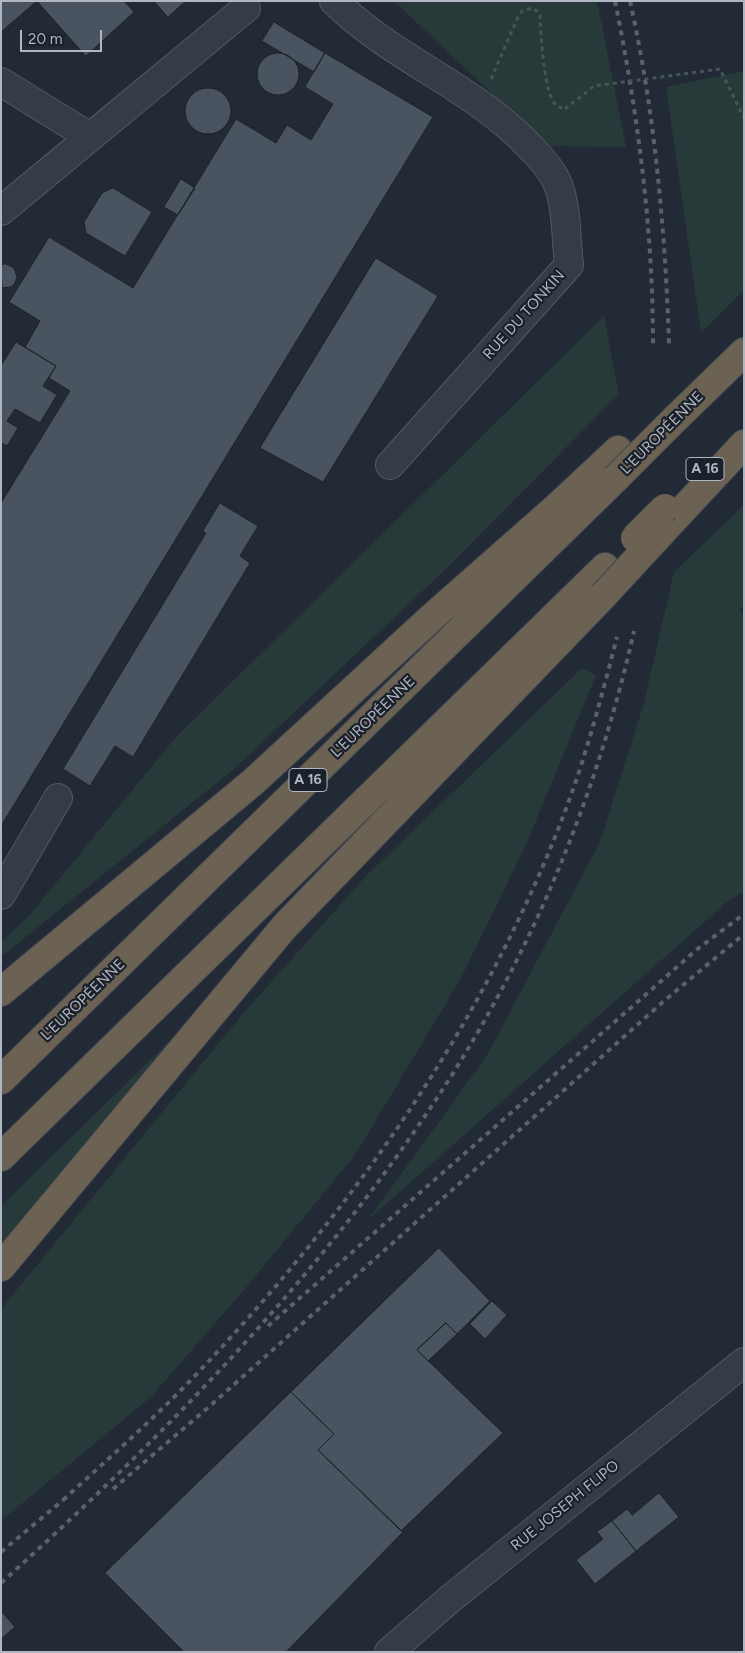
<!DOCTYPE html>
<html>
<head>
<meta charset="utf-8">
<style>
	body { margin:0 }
	#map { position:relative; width:745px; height:1653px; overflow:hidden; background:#222a35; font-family:Figtree,sans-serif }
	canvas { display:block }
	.frame { position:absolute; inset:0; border:2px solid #b0b6c2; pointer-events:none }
	.scale { position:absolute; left:20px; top:30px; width:82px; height:22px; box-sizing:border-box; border:2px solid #b0b6c2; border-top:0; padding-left:6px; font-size:15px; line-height:18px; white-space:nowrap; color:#b0b6c2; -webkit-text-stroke:4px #1b212a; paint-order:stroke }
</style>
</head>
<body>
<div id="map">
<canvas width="745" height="1653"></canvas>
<div class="frame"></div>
<div class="scale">20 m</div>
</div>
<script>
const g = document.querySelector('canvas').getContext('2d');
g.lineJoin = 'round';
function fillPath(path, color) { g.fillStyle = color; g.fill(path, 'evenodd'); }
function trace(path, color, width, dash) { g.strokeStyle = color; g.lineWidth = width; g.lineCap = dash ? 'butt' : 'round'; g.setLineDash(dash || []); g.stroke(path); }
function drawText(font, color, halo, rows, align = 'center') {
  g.font = font + ' Figtree,sans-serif'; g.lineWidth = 4.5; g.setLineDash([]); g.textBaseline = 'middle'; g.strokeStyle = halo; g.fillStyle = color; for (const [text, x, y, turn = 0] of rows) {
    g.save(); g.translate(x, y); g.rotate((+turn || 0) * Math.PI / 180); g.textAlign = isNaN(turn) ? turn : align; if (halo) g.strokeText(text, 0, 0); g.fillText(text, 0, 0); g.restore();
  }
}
const green = new Path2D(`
	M 394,1 L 597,1 L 626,147 L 547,146 Z
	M 744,71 L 744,290 L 701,333 L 666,87 Z
	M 604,316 L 619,394 L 450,565 L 234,769 L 1,957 L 1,942 L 28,917 L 176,737 Z
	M 744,505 L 744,605 L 739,610 L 744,615 L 744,891 L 727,902 L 367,1221 L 486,1057 L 600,842 L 644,703 L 674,572 Z
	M 582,668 L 596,675 L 526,845 L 461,978 L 355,1155 L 244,1290 L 151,1397 L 1,1521 L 1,1309 L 246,1010 L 366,876 Z
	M 199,1012 L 1,1246 L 1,1206 Z`);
const building = new Path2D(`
	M 1,1 L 37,1 L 1,32 Z
	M 37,1 L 124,1 L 134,12 L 86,56 Z
	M 154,1 L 186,1 L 168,17 Z
	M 274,22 L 325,53 L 314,72 L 262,41 Z
	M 325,53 L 433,117 L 1,826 L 1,503 L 70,391 L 49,378 L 56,366 L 25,347 L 40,321 L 9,302 L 49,237 L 133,288 L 236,119 L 276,143 L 287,125 L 311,140 L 333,104 L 305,87 Z
	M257 74a21 21 0 1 1 42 0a21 21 0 1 1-42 0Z
	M185 111a23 23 0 1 1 46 0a23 23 0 1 1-46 0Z
	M 181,179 L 195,188 L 178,215 L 164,207 Z
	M 113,188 L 152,212 L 125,256 L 86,233 L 84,222 L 102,193 Z
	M 376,258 L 438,296 L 323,482 L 260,448 Z
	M 6,264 L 14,268 L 17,277 L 15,283 L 11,287 L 2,288 L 1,265 Z
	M 16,342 L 56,366 L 43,386 L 57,395 L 40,423 L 15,409 L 7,421 L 18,428 L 7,446 L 1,443 L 1,366 Z
	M 220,503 L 258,526 L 240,556 L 250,563 L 133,757 L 115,746 L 90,786 L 63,769 L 206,533 L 203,531 Z
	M 439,1248 L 490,1301 L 457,1334 L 446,1323 L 417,1350 L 503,1433 L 401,1531 L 318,1450 L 334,1434 L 291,1392 Z
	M 492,1301 L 507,1315 L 485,1339 L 470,1324 Z
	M 446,1323 L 457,1334 L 428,1361 L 417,1350 Z
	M 291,1392 L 334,1434 L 318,1450 L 403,1532 L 286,1652 L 184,1652 L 105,1573 Z
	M 659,1493 L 679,1517 L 636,1551 L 612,1521 L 627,1509 L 632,1515 Z
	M 612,1521 L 636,1551 L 595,1584 L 576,1560 L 603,1539 L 597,1532 Z
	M 2,1612 L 15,1627 L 1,1639 L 1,1613 Z`);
const path = new Path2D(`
	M 491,79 L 518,17 L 522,11 L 532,8 L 537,11 L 540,15 C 541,33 543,97 558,107 C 560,108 563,108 565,109`);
const minor = new Path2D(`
	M 334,1 C 393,59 476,88 532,149 C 542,159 551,169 557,182 C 567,205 566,240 569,265 L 390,465
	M 1,82 L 90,137
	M 1,211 L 246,8
	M 1,895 L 58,798
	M 389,1652 L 450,1599 L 744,1362`);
const highway = new Path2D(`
	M 675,419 L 744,352
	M 663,531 L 744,444
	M 1,992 L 253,782 L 431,618 L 557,507 L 618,450
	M 1,1080 L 615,479
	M 1,1157 L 605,567
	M 1,1267 L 285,926 L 602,597`);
const rail = new Path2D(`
	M 615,1 C 638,115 653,229 653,345
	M 630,1 C 655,114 665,228 669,344
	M 268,1326 L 651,990 L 695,951 L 744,914
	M 113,1489 L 211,1405 L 664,1001 L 744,934
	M 63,1500 C 106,1461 149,1423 189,1382 C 351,1213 489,1019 570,798 C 589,745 603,691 617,637
	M 1,1552 L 68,1496
	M 1,1583 C 160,1440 312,1285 431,1107 C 528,963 596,800 634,631`);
const pathBridge = new Path2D(`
	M 565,109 L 594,86 L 720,69 L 744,118`);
const highwayBridge = new Path2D(`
	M 615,479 L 675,419
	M 635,538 L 665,508
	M 602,597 L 663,531`);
const shields = [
	[705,469,38],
	[308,780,38]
];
const shieldNames = [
	["A 16",705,469],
	["A 16",308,780]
];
const streetNames = [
	["RUE DU TONKIN",524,315,-48],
	["L'EUROPÉENNE",662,433,-45],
	["L'EUROPÉENNE",373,717,-44],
	["L'EUROPÉENNE",83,1000,-44],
	["RUE JOSEPH FLIPO",565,1506,-39]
];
fillPath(green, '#28393a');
fillPath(building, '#4a5461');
trace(building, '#1d232c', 1);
trace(minor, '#535963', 30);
trace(highway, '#404650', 30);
trace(path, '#455558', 3, [4, 4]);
trace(minor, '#353c46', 28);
trace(highway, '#6b6253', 28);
trace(rail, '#5a626e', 4, [5, 5]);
trace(highwayBridge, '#404650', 30, []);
trace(pathBridge, '#455558', 3, [4, 4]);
trace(highwayBridge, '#6b6253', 28);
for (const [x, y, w] of shields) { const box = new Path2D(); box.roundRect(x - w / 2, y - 11.5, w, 23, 4); g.fillStyle = '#1b212a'; g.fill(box); trace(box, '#b0b6c2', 1); }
drawText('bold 14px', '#b0b6c2', null, shieldNames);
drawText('15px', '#b0b6c2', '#1b212a', streetNames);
</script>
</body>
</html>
